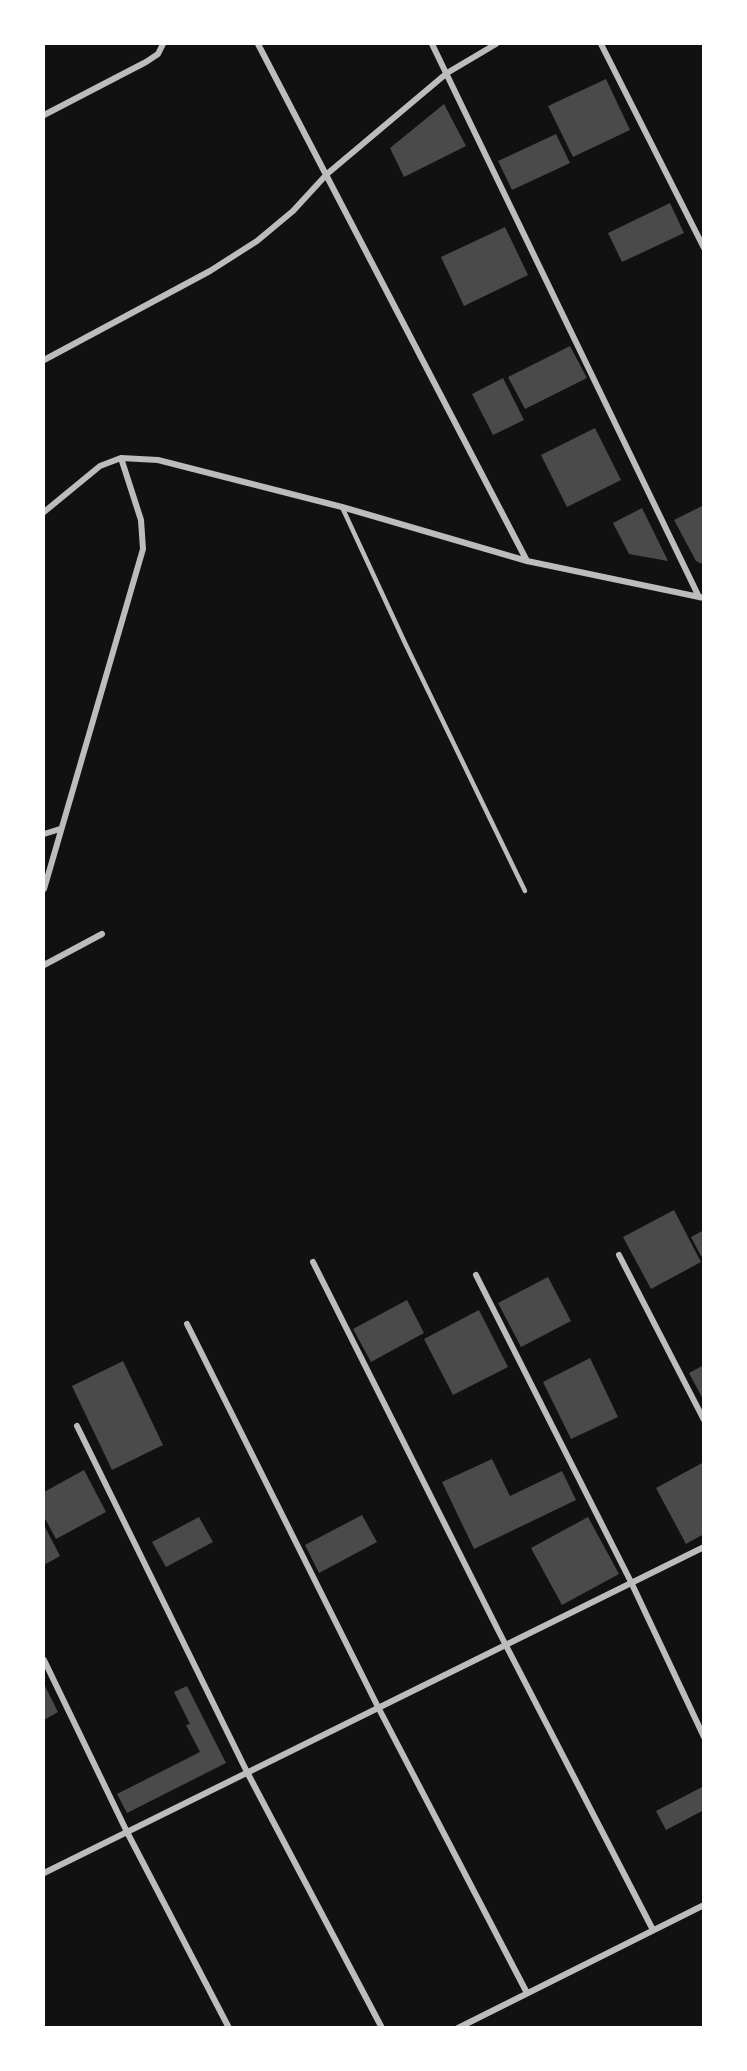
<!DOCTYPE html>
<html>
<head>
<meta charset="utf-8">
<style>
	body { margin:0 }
	#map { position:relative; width:747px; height:2071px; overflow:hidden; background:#111; font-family:Poppins,sans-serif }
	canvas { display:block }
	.frame { position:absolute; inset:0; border:45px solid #fff; pointer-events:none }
</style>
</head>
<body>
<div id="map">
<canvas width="747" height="2071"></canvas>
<div class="frame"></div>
</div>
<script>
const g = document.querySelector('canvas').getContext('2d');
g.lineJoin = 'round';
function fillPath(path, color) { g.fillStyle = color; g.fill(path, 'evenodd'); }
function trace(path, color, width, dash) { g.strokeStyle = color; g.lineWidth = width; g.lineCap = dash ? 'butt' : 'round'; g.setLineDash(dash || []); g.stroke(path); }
const building = new Path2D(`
	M 606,79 L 630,130 L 573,157 L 548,106 Z
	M 444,104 L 466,146 L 404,177 L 390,148 Z
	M 556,134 L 570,163 L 512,190 L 498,161 Z
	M 670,203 L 684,233 L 622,262 L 608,233 Z
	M 505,227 L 528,275 L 464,306 L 441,257 Z
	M 570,346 L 587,378 L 525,409 L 508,377 Z
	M 503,378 L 524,420 L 493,435 L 472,394 Z
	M 595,428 L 621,480 L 567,507 L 541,455 Z
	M 704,505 L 704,565 L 696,561 L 674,520 Z
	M 642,508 L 668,561 L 629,554 L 613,523 Z
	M 674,1210 L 701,1262 L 651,1289 L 623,1237 Z
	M 704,1230 L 704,1254 L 701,1256 L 691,1237 Z
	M 548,1277 L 571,1321 L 521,1347 L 498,1303 Z
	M 407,1300 L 424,1333 L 371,1362 L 353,1329 Z
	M 479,1310 L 508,1367 L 453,1395 L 424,1339 Z
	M 590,1358 L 618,1417 L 571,1439 L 543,1382 Z
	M 123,1361 L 163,1445 L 112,1470 L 72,1386 Z
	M 704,1365 L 704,1401 L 689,1373 Z
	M 492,1459 L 510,1496 L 562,1471 L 576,1500 L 474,1549 L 442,1482 Z
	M 704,1462 L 704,1534 L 686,1544 L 656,1488 Z
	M 84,1470 L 106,1512 L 56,1539 L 44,1517 L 44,1492 Z
	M 362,1515 L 377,1542 L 319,1573 L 305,1545 Z
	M 199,1517 L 213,1542 L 166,1567 L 152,1542 Z
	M 588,1517 L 619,1574 L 562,1605 L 531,1548 Z
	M 44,1525 L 60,1556 L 44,1565 Z
	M 44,1684 L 58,1712 L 44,1720 Z
	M 187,1686 L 226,1763 L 127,1813 L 117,1794 L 200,1752 L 186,1725 L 190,1724 L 174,1692 Z
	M 704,1786 L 704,1810 L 666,1830 L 656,1811 Z`);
const service = new Path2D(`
	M 342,507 L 405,643 L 525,891`);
const minor = new Path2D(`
	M 258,44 L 527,561
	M 432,44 L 699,597
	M 601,44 L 704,248
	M 44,115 L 146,62 L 158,54 L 163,44
	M 44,360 L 210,271 L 257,241 L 293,211 L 327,174 L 447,73 L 496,44
	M 44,512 L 100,466 L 121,458 L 158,460 L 342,507 L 527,561 L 704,598
	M 44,834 L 60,829
	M 44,889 L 143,549 L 141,520 L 121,458
	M 44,965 L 102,934
	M 619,1255 L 704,1420
	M 313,1262 L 498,1630 L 653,1930
	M 476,1275 L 631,1582 L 704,1737
	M 187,1324 L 378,1707 L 527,1993
	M 77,1426 L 247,1772 L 382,2028
	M 44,1660 L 127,1832 L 229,2028
	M 44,1873 L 704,1547
	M 458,2028 L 704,1905`);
fillPath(building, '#4a4a4a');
trace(service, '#bcbcbc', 4.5);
trace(minor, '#bcbcbc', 6);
</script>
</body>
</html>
